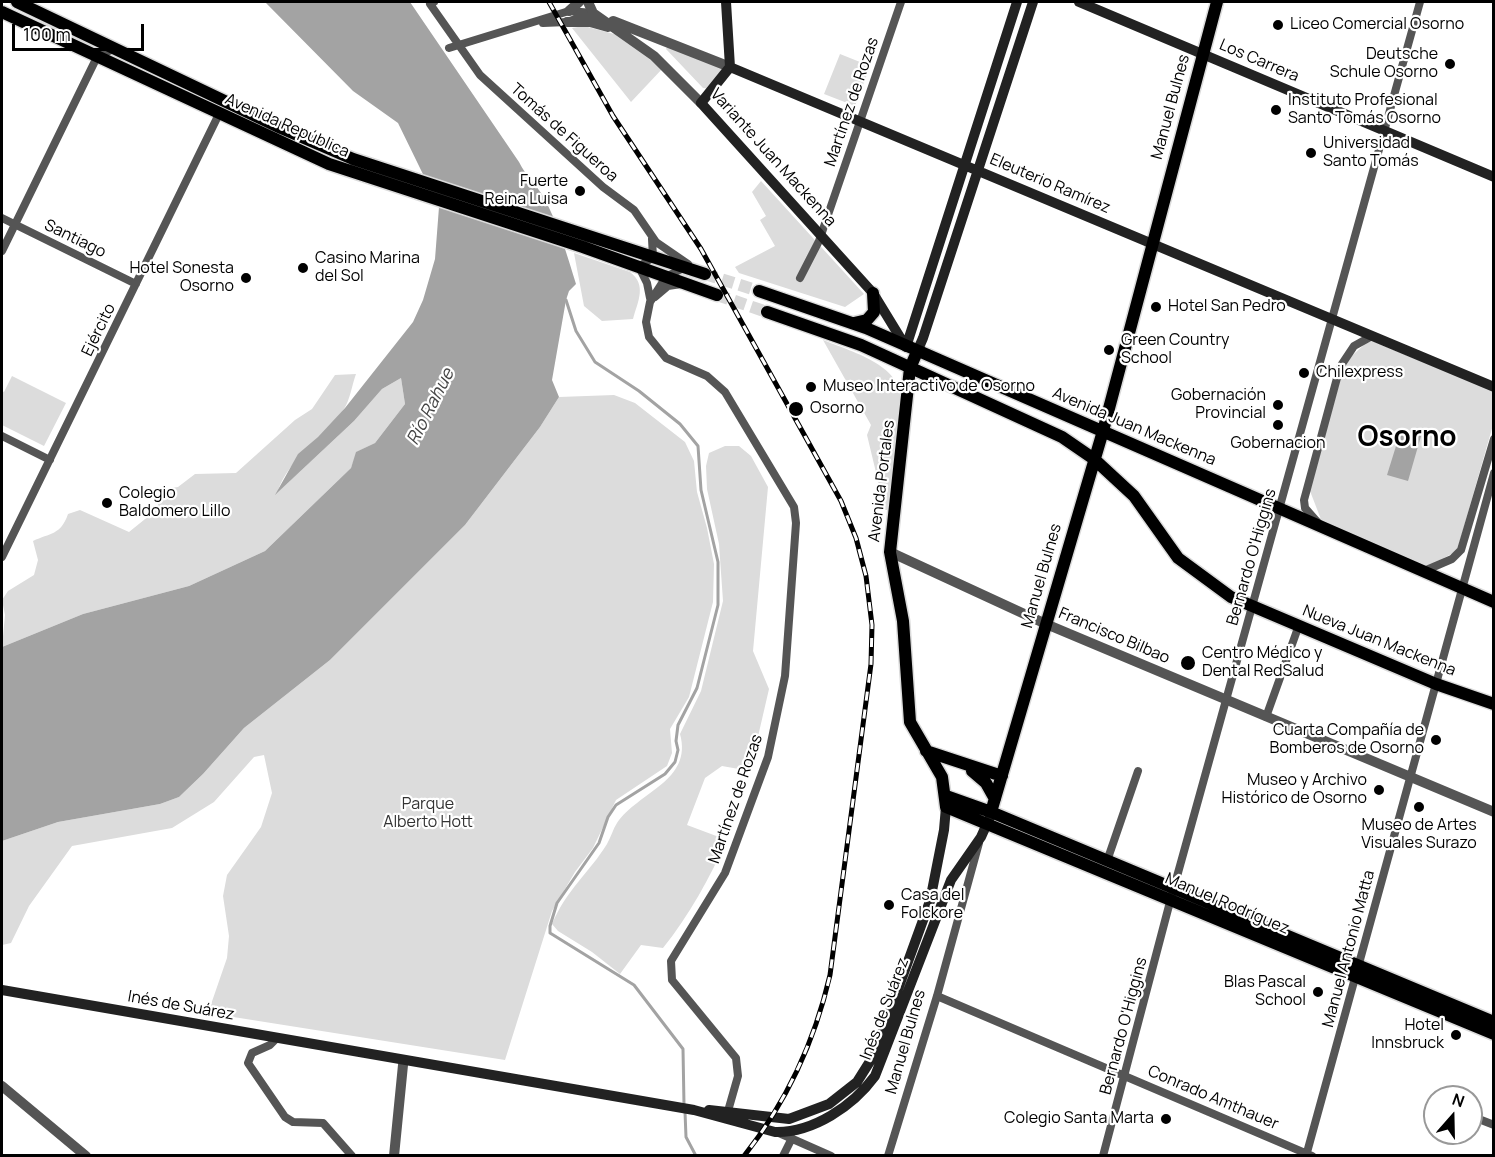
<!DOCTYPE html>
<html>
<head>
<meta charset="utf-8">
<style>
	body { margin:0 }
	#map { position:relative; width:1495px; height:1157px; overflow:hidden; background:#fff; font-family:Manrope,sans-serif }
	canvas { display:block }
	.frame { position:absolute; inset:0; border:3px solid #000; pointer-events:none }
	.north { position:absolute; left:1423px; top:1085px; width:60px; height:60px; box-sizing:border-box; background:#fff; border:2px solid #999; border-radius:50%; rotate:20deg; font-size:16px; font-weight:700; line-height:24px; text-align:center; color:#000 }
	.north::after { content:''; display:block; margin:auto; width:21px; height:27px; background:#000; clip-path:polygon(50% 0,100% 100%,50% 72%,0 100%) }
	.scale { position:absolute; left:12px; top:24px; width:132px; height:27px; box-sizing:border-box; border:3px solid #000; border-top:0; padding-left:8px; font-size:18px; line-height:21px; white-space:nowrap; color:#000; -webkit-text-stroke:4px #fff; paint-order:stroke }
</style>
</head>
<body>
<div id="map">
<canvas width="1495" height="1157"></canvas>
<div class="frame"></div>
<div class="north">N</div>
<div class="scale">100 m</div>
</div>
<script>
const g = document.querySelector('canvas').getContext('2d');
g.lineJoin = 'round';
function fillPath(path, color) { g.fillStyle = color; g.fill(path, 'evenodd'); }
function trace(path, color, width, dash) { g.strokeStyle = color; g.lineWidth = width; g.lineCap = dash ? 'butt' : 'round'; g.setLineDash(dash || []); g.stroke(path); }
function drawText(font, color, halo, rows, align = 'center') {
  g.font = font + ' Manrope,sans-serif'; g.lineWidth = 4.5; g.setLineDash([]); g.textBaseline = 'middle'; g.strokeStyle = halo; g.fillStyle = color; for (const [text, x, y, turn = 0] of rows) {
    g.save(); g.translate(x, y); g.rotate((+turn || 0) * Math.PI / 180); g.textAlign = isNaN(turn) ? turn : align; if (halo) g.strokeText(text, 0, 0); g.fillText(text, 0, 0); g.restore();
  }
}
const green = new Path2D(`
	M 584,26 L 618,35 L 663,68 L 631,102 L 572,28 Z
	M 668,45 L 724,68 L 710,89 L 703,88 L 666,49 Z
	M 840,54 L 865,64 L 869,69 L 855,106 L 824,94 Z
	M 761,181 L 864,294 L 845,307 L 739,273 L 735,267 L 775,246 L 760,220 L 766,216 L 752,192 Z
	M 574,253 L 630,272 C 647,285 638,301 633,319 L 602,321 L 584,306 Z
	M 823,340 C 850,351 902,365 901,400 L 888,510 L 885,510 L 867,435 L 871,425 Z
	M 1372,341 L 1493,391 L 1493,425 L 1457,551 L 1427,567 L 1322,522 L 1310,491 L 1345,362 L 1366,343 Z
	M 356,374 C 352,385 350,400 344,409 C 322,439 289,457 277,493 L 354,421 L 382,389 L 401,378 L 405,404 L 375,443 L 357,452 L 351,468 L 265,551 L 189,586 L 83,614 L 2,647 L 5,615 L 2,600 L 8,591 L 34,575 L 38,560 L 33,541 C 50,533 61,535 68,514 L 80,510 L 129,532 L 155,511 L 165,489 L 178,487 L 195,474 L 236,473 L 295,420 L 312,409 L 335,375 Z
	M 12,376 L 66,403 L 44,446 L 2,425 L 2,391 L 4,392 Z
	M 614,395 L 635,403 L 685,442 L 694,461 L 697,492 L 707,528 L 714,564 L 713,602 L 689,697 L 670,729 L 672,753 L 667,766 L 616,800 L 593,848 L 575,872 L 552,911 L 505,1060 L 208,1013 L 227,958 L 229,936 L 223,896 L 227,875 L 261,827 L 272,793 L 264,755 L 254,757 L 214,802 L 172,828 L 72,846 L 29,906 L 11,943 L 2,945 L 2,841 L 58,822 L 160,804 L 179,797 L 203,774 L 244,728 L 330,660 L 465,525 L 540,427 L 559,397 Z
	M 725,446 L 739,446 L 751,456 L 768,487 L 753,651 L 769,689 L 750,771 L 722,766 L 705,778 L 687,825 L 727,840 C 710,877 689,916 663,948 L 641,945 L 620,974 L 592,952 L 558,931 L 552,924 C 567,889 589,873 607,844 C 611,837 613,829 617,823 C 638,792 693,781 680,734 L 701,691 L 723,601 L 719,544 L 707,489 L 706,466 L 709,453 Z`);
const water = new Path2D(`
	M 265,2 L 410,2 L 519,162 C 526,176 535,183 543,196 C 558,223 567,255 576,284 L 569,291 L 566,300 L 552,380 L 559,397 L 540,427 L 465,525 L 330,660 L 244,728 L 203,774 L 179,797 L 160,804 L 58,822 L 2,841 L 2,647 L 83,614 L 189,586 L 265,551 L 351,468 L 356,452 L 375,443 L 405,404 L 401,378 L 382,389 L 354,421 L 275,495 L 298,454 L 318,437 L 345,408 L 413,322 L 423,300 L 435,259 L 439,207 L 398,123 L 353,91 Z
	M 1401,430 L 1421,436 L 1408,481 L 1387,475 Z`);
const stream = new Path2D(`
	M 566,300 L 576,331 L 595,362 L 639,391 L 680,424 L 698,446 L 701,490 L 718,562 L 718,605 L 697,688 L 678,725 L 676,741 L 678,750 L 675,762 L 665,774 L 616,805 L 608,817 L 599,843 L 557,903 L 550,926 L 550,933 L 634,985 L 683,1049 L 684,1105
	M 685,1112 L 686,1137 L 696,1156`);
const primaryTunnel = new Path2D(`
	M 705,274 L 759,291
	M 717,295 L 767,312`);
const minor = new Path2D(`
	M 434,2 L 430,4 L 480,75 L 603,187 L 634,210 L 656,242 L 688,264
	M 543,23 L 567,22 L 592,13
	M 449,48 L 569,11 L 593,13
	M 2,218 L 136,284
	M 2,251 L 97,57 L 115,48
	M 683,268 L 666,277 L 650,302 L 646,322 L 649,337 L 666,358 L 707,376 L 725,392 L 794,507 L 796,523 L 785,676 L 768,757 L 725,873 L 671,961 L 672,980 L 736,1058 L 738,1076 L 728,1111
	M 800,278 L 819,241 L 901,2
	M 655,297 L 668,286 L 681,284
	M 650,298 L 647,283 L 639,267 L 653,257 L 652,239
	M 2,436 L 50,460
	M 1319,524 L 1305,508 L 1304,500 L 1340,367 L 1354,346 L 1372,336
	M 2,557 L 219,114
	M 1424,571 L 1452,559 L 1461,550 L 1494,439
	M 1266,717 L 1299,625
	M 1107,861 L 1138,771
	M 937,996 L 1312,1156
	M 277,1038 L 270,1045 L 252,1053 L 248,1063 L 285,1117 L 293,1122 L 323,1123 L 352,1156
	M 1471,1116 L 1494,1125
	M 779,1133 L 831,1156
	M 783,1156 L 792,1138
	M 888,1156 L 937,996 L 979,843
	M 1103,1156 L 1171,898 L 1420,2
	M 1306,1156 L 1494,473`);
const tertiary = new Path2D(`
	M 588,2 L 593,13 L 654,56 L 701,103
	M 569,11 L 579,2
	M 613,21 L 730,67
	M 567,22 L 590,22 L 608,27
	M 890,552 L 1046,624 L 1494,812
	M 2,1086 L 86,1156
	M 394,1156 L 403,1065`);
const secondary = new Path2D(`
	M 726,2 L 730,67 L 701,103 L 873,293 L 906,347
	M 1079,2 L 1494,177
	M 730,67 L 1494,387
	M 906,347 L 1017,2
	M 917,352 L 923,338 L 1033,2
	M 2,990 L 694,1110 L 775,1132 C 813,1133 853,1106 875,1076 L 951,880 L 981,837 L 990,817
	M 709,1110 L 789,1119 L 829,1104 L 857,1082 L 874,1055 L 930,901 L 944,830 L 946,807`);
const primary = new Path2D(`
	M 17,2 L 281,128 L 353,159 L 705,274
	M 2,12 L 329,164 L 583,247 L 717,295
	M 759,291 L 866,328 L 1494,602
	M 767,312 L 861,345 L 1062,437 L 1094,459 L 1134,496 L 1178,558 L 1231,597 L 1436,684 L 1494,704
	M 854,323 L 867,320 L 874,312 L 873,293
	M 917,352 L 910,368 L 890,552 L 903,621 L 910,722 L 942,777 L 946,807 L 1494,1034
	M 926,751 L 1002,776
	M 972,771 L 986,783 L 995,799
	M 946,796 L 991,812 L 1494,1022
	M 991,812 L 1103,431 L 1217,2`);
const rail = new Path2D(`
	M 549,2 L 613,116 L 701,249 L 841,501 L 856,538 L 866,576 L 872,625 L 871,664 L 830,975 C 815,1040 786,1103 744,1156`);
const markers = [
	[1278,25,6,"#000"],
	[1450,64,6,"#000"],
	[1276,110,6,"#000"],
	[1311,153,6,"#000"],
	[580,191,6,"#000"],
	[303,268,6,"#000"],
	[246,278,6,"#000"],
	[1156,307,6,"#000"],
	[1109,350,6,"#000"],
	[1304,373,6,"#000"],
	[811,387,6,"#000"],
	[1278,405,6,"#000"],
	[796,409,8,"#000"],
	[1278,425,6,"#000"],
	[107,503,6,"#000"],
	[1188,663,8,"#000"],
	[1436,740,6,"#000"],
	[1379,790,6,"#000"],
	[1419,807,6,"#000"],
	[889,905,6,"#000"],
	[1318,992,6,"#000"],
	[1456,1035,6,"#000"],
	[1166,1119,6,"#000"]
];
const poiNames = [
	["Liceo Comercial Osorno",1290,25],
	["Deutsche",1438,55,"right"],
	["Schule Osorno",1438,73,"right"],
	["Instituto Profesional",1288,101],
	["Santo Tomás Osorno",1288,119],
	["Universidad",1323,144],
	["Santo Tomás",1323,162],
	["Fuerte",568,182,"right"],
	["Reina Luisa",568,200,"right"],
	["Casino Marina",315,259],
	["del Sol",315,277],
	["Hotel Sonesta",234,269,"right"],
	["Osorno",234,287,"right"],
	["Hotel San Pedro",1168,307],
	["Green Country",1121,341],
	["School",1121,359],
	["Chilexpress",1316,373],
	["Museo Interactivo de Osorno",823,387],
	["Gobernación",1266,396,"right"],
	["Provincial",1266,414,"right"],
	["Osorno",810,409],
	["Gobernacion",1278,444,"center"],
	["Colegio",119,494],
	["Baldomero Lillo",119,512],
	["Centro Médico y",1202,654],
	["Dental RedSalud",1202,672],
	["Cuarta Compañía de",1424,731,"right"],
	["Bomberos de Osorno",1424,749,"right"],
	["Museo y Archivo",1367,781,"right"],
	["Histórico de Osorno",1367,799,"right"],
	["Museo de Artes",1419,826,"center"],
	["Visuales Surazo",1419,844,"center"],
	["Casa del",901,896],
	["Folckore",901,914],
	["Blas Pascal",1306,983,"right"],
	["School",1306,1001,"right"],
	["Hotel",1444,1026,"right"],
	["Innsbruck",1444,1044,"right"],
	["Colegio Santa Marta",1154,1119,"right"]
];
const streetNames = [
	["Los Carrera",1259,61,23],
	["Martínez de Rozas",852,102,-71],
	["Manuel Bulnes",1171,107,-75],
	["Avenida República",287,126,24],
	["Tomás de Figueroa",564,133,42],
	["Variante Juan Mackenna",773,158,48],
	["Eleuterio Ramírez",1050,184,23],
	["Santiago",75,239,26],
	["Ejército",99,330,-64],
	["Avenida Juan Mackenna",1134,427,23],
	["Avenida Portales",882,481,-83],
	["Bernardo O'Higgins",1252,557,-74],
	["Manuel Bulnes",1042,576,-74],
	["Francisco Bilbao",1114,636,23],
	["Nueva Juan Mackenna",1379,641,22],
	["Martínez de Rozas",736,799,-71],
	["Manuel Rodríguez",1227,904,23],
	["Manuel Antonio Matta",1349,949,-75],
	["Inés de Suárez",181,1006,10],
	["Inés de Suárez",885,1009,-69],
	["Bernardo O'Higgins",1124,1026,-75],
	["Manuel Bulnes",906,1042,-74],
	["Conrado Amthauer",1213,1098,23]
];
const parkNames = [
	["Parque",428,805],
	["Alberto Hott",428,823]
];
const waterNames = [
	["Río Rahue",431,407,-63]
];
const townNames = [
	["Osorno",1407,438]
];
fillPath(green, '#dcdcdc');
fillPath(water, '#a3a3a3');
trace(stream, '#a3a3a3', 3);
trace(primaryTunnel, '#d9d9d9', 12, [12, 6]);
trace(primary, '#dbdbdb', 15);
trace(minor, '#555', 8);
trace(tertiary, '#555', 10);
trace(secondary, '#222', 10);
trace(primary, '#000', 12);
trace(rail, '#000', 5);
trace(rail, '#fff', 3, [9]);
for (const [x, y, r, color] of markers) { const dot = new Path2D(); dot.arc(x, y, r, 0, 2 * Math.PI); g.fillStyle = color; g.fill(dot); trace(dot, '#fff', 2); }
drawText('16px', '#000', '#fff', poiNames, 'left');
drawText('16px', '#000', '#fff', streetNames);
drawText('16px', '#333', '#fff', parkNames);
drawText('italic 18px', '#444', '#fff', waterNames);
drawText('bold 28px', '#000', '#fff', townNames);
</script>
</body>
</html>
